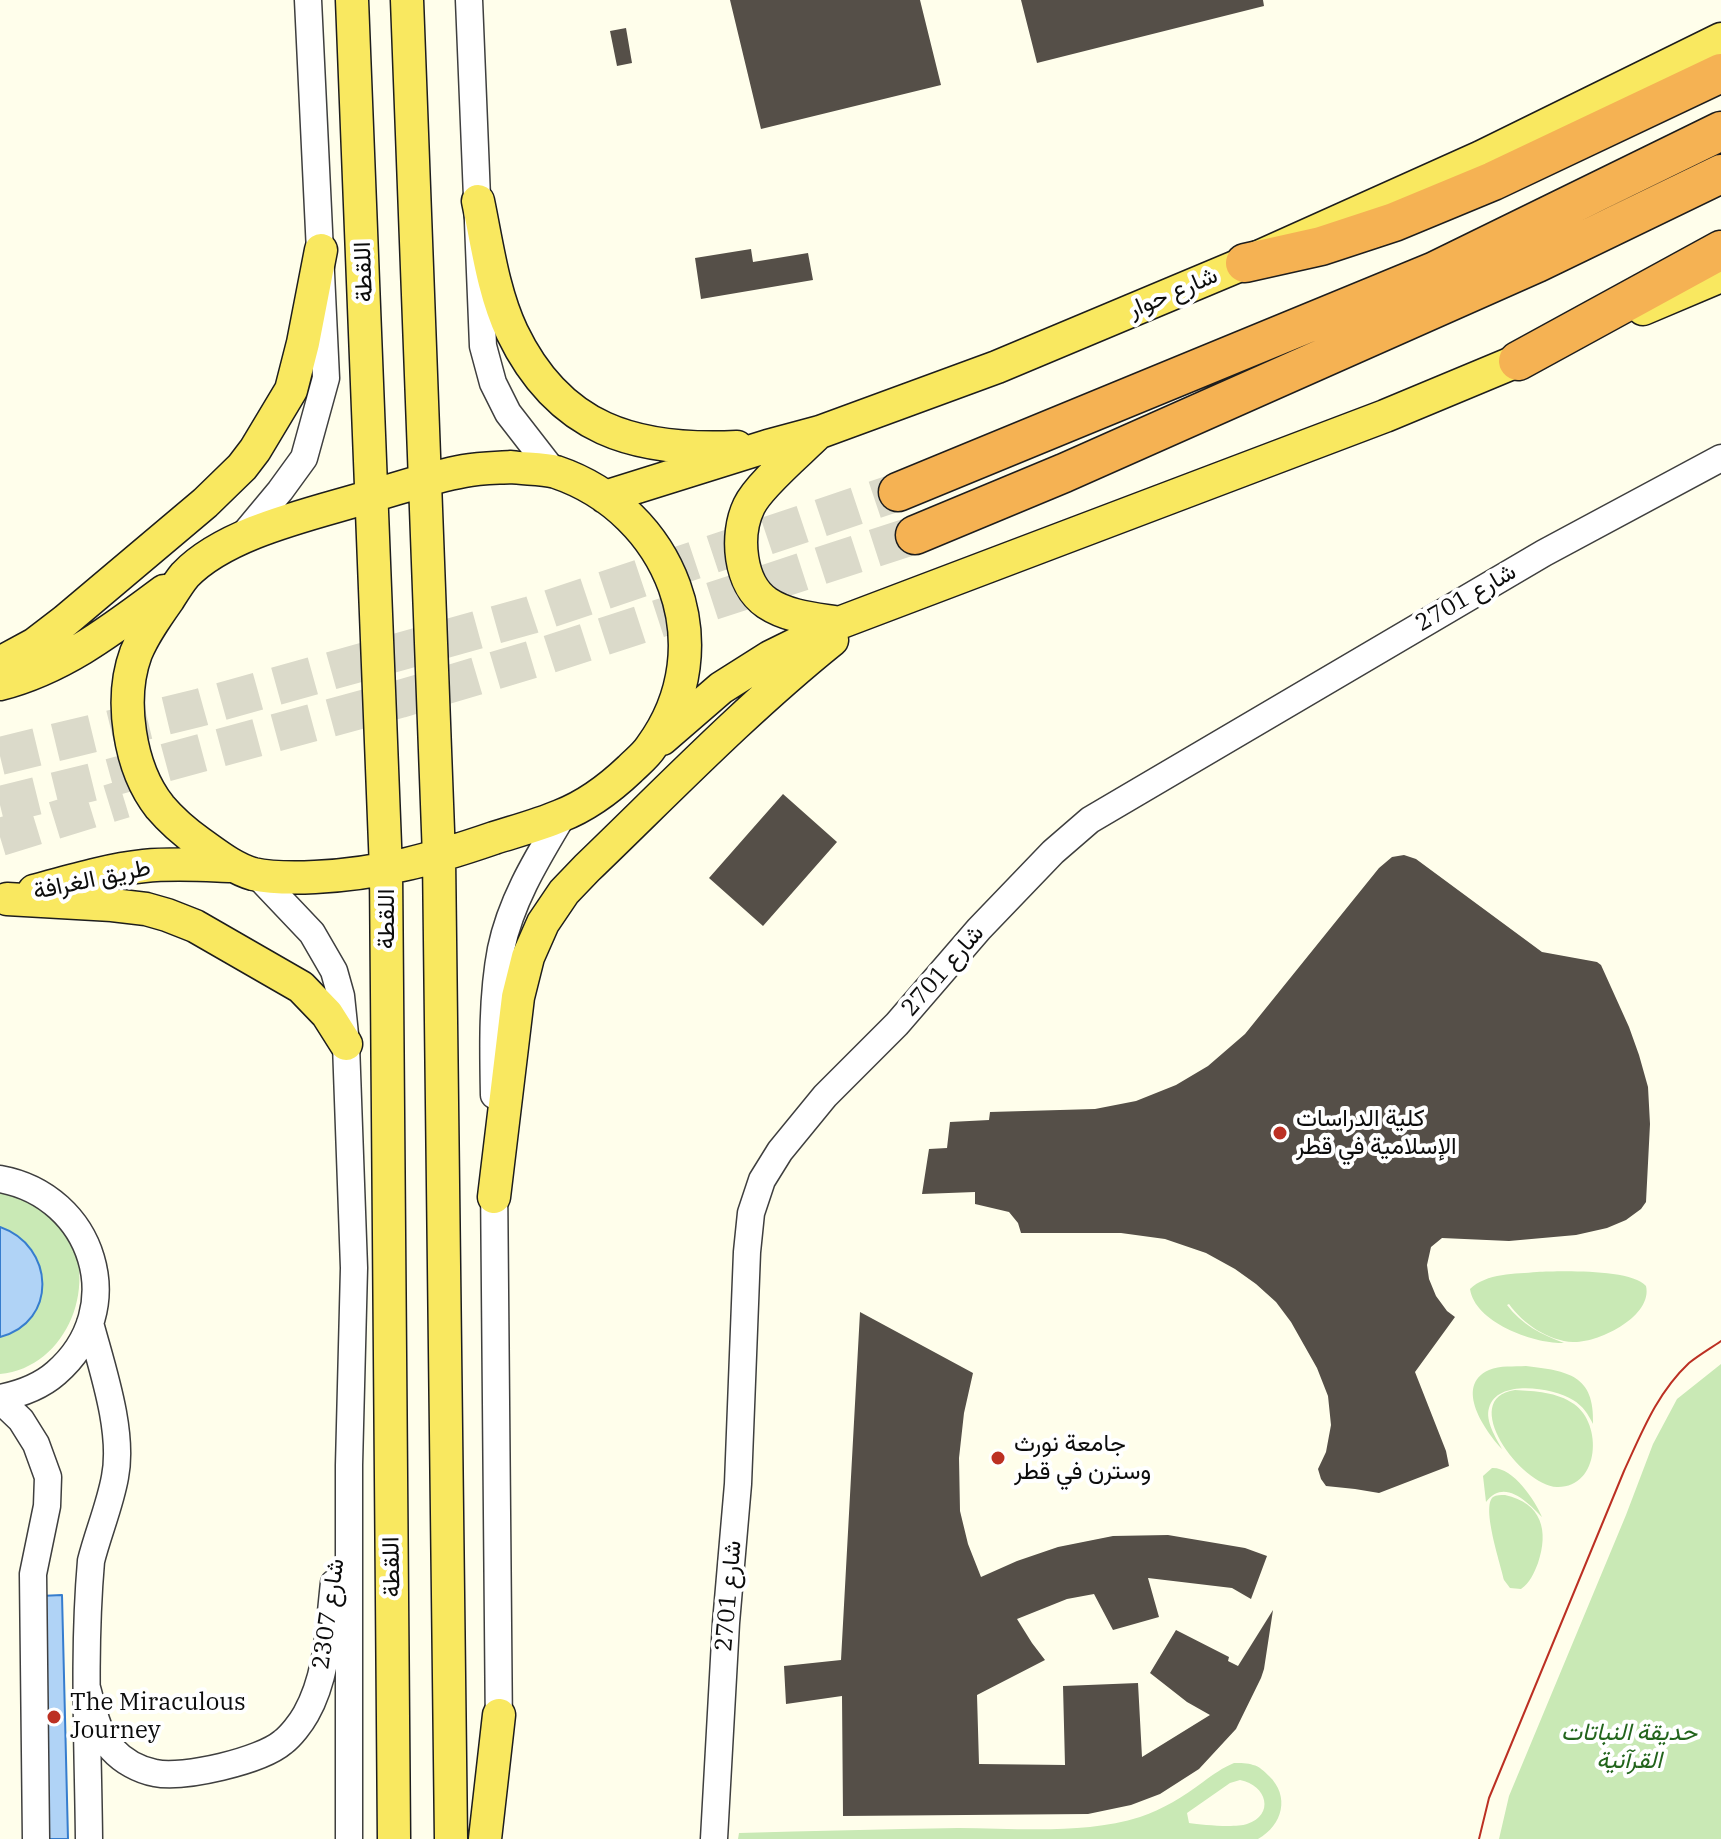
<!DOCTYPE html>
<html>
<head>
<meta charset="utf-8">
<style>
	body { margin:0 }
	canvas { display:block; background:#fffeeb }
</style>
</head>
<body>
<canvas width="1721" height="1839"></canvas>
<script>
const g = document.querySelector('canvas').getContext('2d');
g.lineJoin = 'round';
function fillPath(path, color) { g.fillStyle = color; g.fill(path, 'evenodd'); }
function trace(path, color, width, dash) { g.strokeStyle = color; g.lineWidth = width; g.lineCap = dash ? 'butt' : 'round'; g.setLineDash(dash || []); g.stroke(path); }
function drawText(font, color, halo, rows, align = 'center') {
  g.font = font + ' "IBM Plex Serif",Vazirmatn,serif'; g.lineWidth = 8; g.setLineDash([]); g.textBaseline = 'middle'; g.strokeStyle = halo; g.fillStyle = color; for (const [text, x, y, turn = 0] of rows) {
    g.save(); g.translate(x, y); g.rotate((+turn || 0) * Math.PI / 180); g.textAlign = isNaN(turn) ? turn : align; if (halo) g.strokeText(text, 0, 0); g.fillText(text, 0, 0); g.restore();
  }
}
const green = new Path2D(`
	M 0,1188 C 15,1190 25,1199 38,1208 C 46,1213 57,1219 63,1226 C 102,1280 68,1368 0,1374 L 0,1337 L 8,1335 C 18,1320 32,1305 40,1289 C 43,1283 42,1283 42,1277 C 40,1252 22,1235 0,1227 Z
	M 1537,1272 C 1561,1271 1631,1269 1646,1286 C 1653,1316 1599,1343 1573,1342 C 1549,1341 1523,1324 1509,1304 L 1507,1305 C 1521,1324 1542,1335 1564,1343 C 1535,1344 1475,1323 1470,1289 C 1486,1273 1516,1274 1537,1272 Z
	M 1721,1364 L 1721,1839 L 1499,1839 L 1509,1796 L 1626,1515 L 1653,1444 L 1677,1399 Z
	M 1526,1366 C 1568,1371 1595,1375 1593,1424 C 1588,1414 1583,1406 1573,1400 C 1554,1388 1497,1378 1489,1408 C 1485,1421 1496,1438 1502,1449 C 1486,1432 1453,1386 1489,1370 C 1500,1365 1514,1367 1526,1366 Z
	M 1515,1390 C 1535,1391 1557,1392 1574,1404 C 1603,1424 1600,1488 1557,1487 C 1521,1486 1457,1398 1515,1390 Z
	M 1492,1468 C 1513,1467 1535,1500 1542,1517 C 1529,1504 1505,1477 1486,1502 L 1483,1476 Z
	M 1505,1495 C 1542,1503 1549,1531 1538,1563 C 1534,1573 1530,1583 1521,1589 L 1510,1588 L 1504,1580 C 1501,1565 1481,1507 1493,1497 C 1496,1495 1501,1495 1505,1495 Z
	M 1234,1763 C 1240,1763 1248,1763 1253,1765 C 1259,1766 1265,1772 1269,1776 C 1290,1796 1283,1825 1258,1839 L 738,1839 L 739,1833 C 812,1831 885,1829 958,1828 C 1016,1828 1083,1835 1140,1817 C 1162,1810 1184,1796 1203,1782 C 1214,1774 1222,1768 1234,1763 ZM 1240,1780 C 1267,1785 1275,1815 1247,1824 C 1235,1828 1202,1825 1189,1823 L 1187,1813 L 1230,1783 Z`);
const water = new Path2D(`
	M 0,1227 C 55,1246 58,1322 0,1337 Z
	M 62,1595 L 68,1839 L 45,1839 L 40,1596 Z`);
const building = new Path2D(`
	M 730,0 L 920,0 L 941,85 L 761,129 Z
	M 1021,0 L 1263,0 L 1264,6 L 1037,63 Z
	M 626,28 L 632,63 L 617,66 L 610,31 Z
	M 751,249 L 753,262 L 808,253 L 813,280 L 701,299 L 695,258 Z
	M 783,794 L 837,842 L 763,926 L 709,878 Z
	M 1404,855 L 1416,859 L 1542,952 L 1597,962 L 1601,965 L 1629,1027 L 1639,1055 L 1648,1087 L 1650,1124 L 1646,1202 L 1641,1209 L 1626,1220 L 1607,1228 L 1576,1235 L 1509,1241 L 1442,1238 L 1431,1247 L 1427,1265 L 1429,1279 L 1436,1296 L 1447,1311 L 1455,1317 L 1415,1372 L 1446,1451 L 1449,1466 L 1379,1493 L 1355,1489 L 1326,1486 L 1321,1479 L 1318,1469 L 1326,1452 L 1331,1425 L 1328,1396 L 1317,1368 L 1291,1322 L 1276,1302 L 1256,1284 L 1235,1269 L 1206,1253 L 1165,1239 L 1121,1233 L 1021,1233 L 1018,1223 L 1009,1212 L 975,1204 L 975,1192 L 922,1194 L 929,1149 L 947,1148 L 950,1122 L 989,1120 L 990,1112 L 1095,1109 L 1136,1101 L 1176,1085 L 1208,1066 L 1245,1034 L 1379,868 L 1392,857 Z
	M 860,1312 L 973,1373 L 964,1413 L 959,1458 L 960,1511 L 968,1544 L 981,1577 L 1017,1561 L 1058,1547 L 1113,1536 L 1168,1535 L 1245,1548 L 1267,1556 L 1251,1599 L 1232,1588 L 1148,1578 L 1159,1617 L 1113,1630 L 1094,1594 L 1067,1599 L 1017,1619 L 1032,1643 L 1045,1660 L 977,1695 L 979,1764 L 1065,1765 L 1063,1686 L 1138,1683 L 1142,1757 L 1210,1715 L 1187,1702 L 1150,1673 L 1176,1630 L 1229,1657 L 1228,1661 L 1238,1666 L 1273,1610 L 1264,1669 L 1261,1678 L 1236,1729 L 1199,1769 L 1160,1794 L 1131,1805 L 1088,1814 L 843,1816 L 842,1696 L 786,1704 L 784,1666 L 841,1660 Z`);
const highwayTunnel = new Path2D(`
	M 0,756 L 198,708 L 531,615 L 898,492
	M 0,805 L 105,779 L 400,699 L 547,655 L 915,535
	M 0,837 L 124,799`);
const minor = new Path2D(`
	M 469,0 L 483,346 L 493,383 L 508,413 L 553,471
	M 240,539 L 280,491 L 304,458 L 326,378 L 308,0
	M 256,874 L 312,933 L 334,971 L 341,996 L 346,1044 L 354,1268 L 349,1465 L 349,1839
	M 494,1095 C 493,1047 492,996 501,949 C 511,900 538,857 563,815
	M 0,1179 C 94,1196 130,1309 56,1373 C 40,1387 20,1394 0,1398
	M 494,1179 L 499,1735
	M 0,1400 L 21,1420 L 36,1444 L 48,1477 L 47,1506 L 33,1574 L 36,1839
	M 87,1688 C 93,1709 97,1733 112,1749 C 123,1761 139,1770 155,1773 C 183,1779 261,1761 283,1742 C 291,1736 301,1723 306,1714 C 328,1675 329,1626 334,1583
	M 89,1839 C 88,1746 83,1653 91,1561 C 98,1533 110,1505 115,1477 C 124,1431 102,1368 90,1323
	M 714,1839 L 726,1623 L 738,1484 L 747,1252 L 751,1213 L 762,1180 L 780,1151 L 825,1096 L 897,1024 L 979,929 L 1053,852 L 1090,820 L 1544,553 L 1721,458`);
const major = new Path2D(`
	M 352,0 L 386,870 L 394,1839
	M 407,0 L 439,857 L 451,1839
	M 478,201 C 487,244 493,292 512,332 C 559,430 635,452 737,447
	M 1643,309 L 1721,276
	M 817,434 C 799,452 759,485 749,506 C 735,535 739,584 767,603 C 788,617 815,619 839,623
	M 511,467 C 525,469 543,468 556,472 C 671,511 725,646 651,747 C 646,755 637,762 630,769 C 610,788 586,806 560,816 C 539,825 516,831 494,838 C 433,859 380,874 315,877 C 295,878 272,878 253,874 C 233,868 217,855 200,843 C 186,833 171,820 160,807 C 129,768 119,699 136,653 C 144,634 156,617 168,600 C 173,592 179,582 185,575 C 226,532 312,514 368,497 C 400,488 431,477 464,471 C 479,468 495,468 511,467 Z
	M 605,497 L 768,446 L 820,432 L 997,367 L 1245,263 L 1481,157 L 1721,39
	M 0,663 L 35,644 L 65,621 L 205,503 L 242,467 L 255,450 L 291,390 L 303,343 L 321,250
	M 0,684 C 63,668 113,629 164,591
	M 662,739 L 721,688 L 770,657 L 839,623 L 1385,416 L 1541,351
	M 34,891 C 71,881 107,870 144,866 C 174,863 203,865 232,866
	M 7,899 L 112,905 L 146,909 L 167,915 L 195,926 L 301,987 L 327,1014 L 346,1044
	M 494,1197 L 518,997 L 528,957 L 543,923 L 564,892 L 587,868 C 667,791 745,710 832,640
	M 485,1839 L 499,1715`);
const highway = new Path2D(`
	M 1245,263 L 1321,246 L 1394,222 L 1493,181 L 1721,73
	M 1518,361 L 1721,250
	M 898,492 L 1435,271 L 1721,131
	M 915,535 L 1064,473 L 1537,263 L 1721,174`);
const tram = new Path2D(`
	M 1479,1839 L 1489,1798 L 1624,1471 C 1642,1432 1657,1393 1689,1363 C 1699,1355 1711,1348 1721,1341`);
const markers = [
	[1280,1133,8,"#bc3023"],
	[998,1458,8,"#bc3023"],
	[54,1717,8,"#bc3023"]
];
const streetNames = [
	["اللقطة",364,272,-92],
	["شارع حوار",1173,293,-23],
	["شارع 2701",1466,598,-30],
	["طريق الغرافة",92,880,-12],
	["اللقطة",387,919,-90],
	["شارع 2701",943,971,-49],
	["اللقطة",392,1567,-91],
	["شارع 2701",729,1596,-85],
	["شارع 2307",329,1614,-82]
];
const poiNames = [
	["كلية الدراسات",1296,1119],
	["الإسلامية في قطر",1296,1147],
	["جامعة نورث",1014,1444],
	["وسترن في قطر",1014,1472],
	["The Miraculous",70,1703],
	["Journey",70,1731]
];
const parkNames = [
	["حديقة النباتات",1629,1733],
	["القرآنية",1629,1761]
];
fillPath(green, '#c9e9b5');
fillPath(water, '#b0d3f6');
trace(water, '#367dce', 2);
fillPath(building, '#554f48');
trace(highwayTunnel, '#dbdaca', 38, [38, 19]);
trace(minor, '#3f3f3f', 29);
trace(major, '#1d1d1d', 35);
trace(highway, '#1d1d1d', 41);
trace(minor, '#fff', 26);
trace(major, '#f9e860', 32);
trace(highway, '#f5b253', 38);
trace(tram, '#bc3023', 2);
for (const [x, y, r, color] of markers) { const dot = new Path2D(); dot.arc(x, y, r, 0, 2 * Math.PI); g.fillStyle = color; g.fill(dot); trace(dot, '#fff', 3); }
drawText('24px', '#0c0c0c', '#fff', streetNames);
drawText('24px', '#0c0c0c', '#fff', poiNames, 'left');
drawText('italic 24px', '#22641c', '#fff', parkNames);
</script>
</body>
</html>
